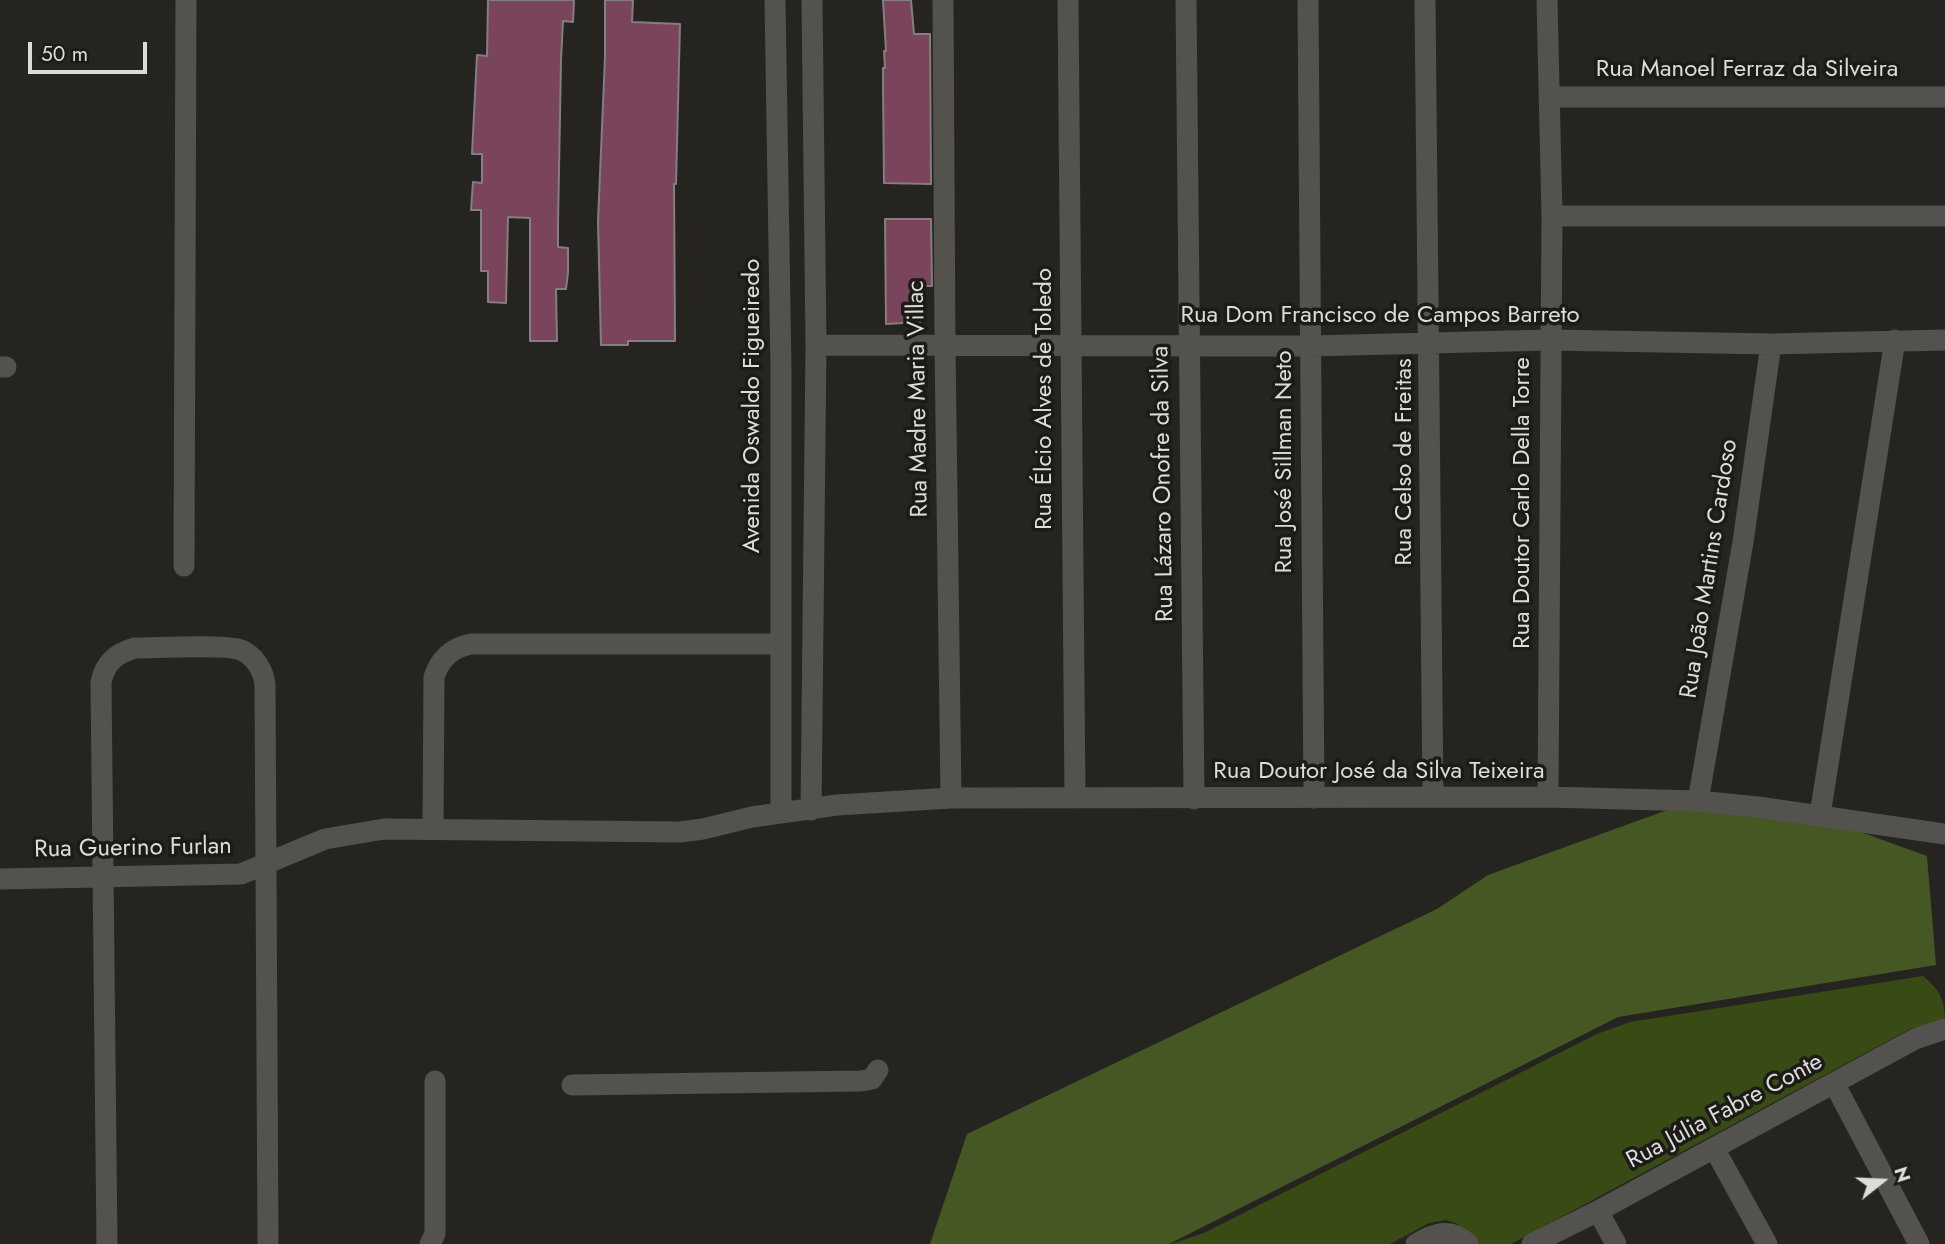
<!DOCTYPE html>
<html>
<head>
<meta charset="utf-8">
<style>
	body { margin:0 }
	#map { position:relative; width:1945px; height:1244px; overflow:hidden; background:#262421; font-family:Jost,sans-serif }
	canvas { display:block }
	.north { position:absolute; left:1847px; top:1146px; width:70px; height:70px; -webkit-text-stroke:5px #1c1b18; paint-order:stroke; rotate:72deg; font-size:19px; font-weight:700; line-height:28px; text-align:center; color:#dddcda }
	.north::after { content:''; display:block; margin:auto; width:24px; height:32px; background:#dddcda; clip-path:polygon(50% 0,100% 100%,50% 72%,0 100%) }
	.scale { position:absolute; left:28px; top:42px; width:119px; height:32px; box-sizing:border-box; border:4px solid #dddcda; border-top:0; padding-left:9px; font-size:21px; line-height:24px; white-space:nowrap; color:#dddcda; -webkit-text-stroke:5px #1c1b18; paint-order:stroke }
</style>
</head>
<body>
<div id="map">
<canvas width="1945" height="1244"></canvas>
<div class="north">N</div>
<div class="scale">50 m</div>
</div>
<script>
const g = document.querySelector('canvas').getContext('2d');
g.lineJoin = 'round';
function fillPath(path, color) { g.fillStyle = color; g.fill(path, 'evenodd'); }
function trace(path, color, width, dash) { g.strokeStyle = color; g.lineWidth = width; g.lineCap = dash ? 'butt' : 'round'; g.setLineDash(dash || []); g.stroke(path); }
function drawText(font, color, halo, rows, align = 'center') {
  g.font = font + ' Jost,sans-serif'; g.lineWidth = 7; g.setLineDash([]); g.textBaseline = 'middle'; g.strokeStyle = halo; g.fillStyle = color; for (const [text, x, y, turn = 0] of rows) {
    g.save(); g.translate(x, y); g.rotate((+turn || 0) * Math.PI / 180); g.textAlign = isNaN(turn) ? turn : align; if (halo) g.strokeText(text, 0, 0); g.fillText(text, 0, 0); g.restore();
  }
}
const green = new Path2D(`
	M 1923,976 C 1945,994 1945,1004 1945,1031 L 1940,1027 L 1912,1028 L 1511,1244 L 1473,1244 L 1458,1224 L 1446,1220 L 1429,1223 L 1390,1244 L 1171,1244 L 1204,1233 L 1597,1034 L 1630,1022 Z`);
const forest = new Path2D(`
	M 1684,804 L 1804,815 L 1869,835 L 1927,856 L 1936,965 L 1618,1017 L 1169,1244 L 930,1244 L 967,1134 L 1437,909 L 1488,875 Z`);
const building = new Path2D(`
	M 488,0 L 574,0 L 573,22 L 563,21 L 561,60 L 558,224 L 558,247 L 568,248 L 568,273 L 566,289 L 556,289 L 557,341 L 530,341 L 530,218 L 508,217 L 506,303 L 488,302 L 488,271 L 481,271 L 481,210 L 471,210 L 473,182 L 482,183 L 482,154 L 472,154 L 477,55 L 487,56 Z
	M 605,0 L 633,0 L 632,22 L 680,24 L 676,184 L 674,184 L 675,341 L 628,341 L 628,345 L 601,345 L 598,221 L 605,57 Z
	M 883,0 L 911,0 L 914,34 L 930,34 L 931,184 L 884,183 L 883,85 L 883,68 L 885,68 L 884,51 L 886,51 Z
	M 885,219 L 931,219 L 932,286 L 921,286 L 920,322 L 886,324 Z`);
const minor = new Path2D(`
	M 775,0 L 781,370 L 781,812
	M 943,0 L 945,346 L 951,798
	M 1068,0 L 1075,797
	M 1186,0 L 1194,799
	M 1308,0 L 1314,798
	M 1425,0 L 1433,797
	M 1547,0 L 1552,216 L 1548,797
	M 1549,97 L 1945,97
	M 1552,216 L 1945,216
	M 816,345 L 1311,346 L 1550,340 L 1771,344 L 1945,340
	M 0,367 L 6,367
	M 184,566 L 186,0
	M 1698,801 L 1743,542 L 1771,344
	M 811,810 L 816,345 L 812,0
	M 1820,815 L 1895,340
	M 433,829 L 434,677 C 440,659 451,648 471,644 L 781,644
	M 0,879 L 241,874 L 325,839 L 384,829 L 680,832 L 703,829 L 752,817 L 837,805 L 951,798 L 1548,797 L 1698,801 L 1758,807 L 1945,834
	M 1834,1083 L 1919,1244
	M 572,1085 L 861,1081 L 872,1079 L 878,1070
	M 1714,1148 L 1767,1244
	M 1598,1211 L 1616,1244
	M 107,1244 L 101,682 C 105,663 116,653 135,648 C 156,648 226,644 241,650 C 255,656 263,670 265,684 L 268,1244
	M 430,1244 L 435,1234 L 435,1081
	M 1416,1244 C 1435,1233 1451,1227 1468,1244
	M 1532,1244 L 1598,1211 L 1915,1039 L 1945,1029`);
const streetNames = [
	["Rua Manoel Ferraz da Silveira",1747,70],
	["Rua Dom Francisco de Campos Barreto",1380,316],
	["Rua Madre Maria Villac",919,399,-91],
	["Rua Élcio Alves de Toledo",1045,399,-90],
	["Avenida Oswaldo Figueiredo",753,406,-90],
	["Rua José Sillman Neto",1285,462,-90],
	["Rua Celso de Freitas",1405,462,-90],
	["Rua Lázaro Onofre da Silva",1164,484,-91],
	["Rua Doutor Carlo Della Torre",1523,503,-90],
	["Rua João Martins Cardoso",1710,569,-81],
	["Rua Doutor José da Silva Teixeira",1379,772],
	["Rua Guerino Furlan",133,849,-1],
	["Rua Júlia Fabre Conte",1725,1112,-28]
];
fillPath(green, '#394b15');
fillPath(forest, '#455823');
fillPath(building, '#7a445b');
trace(building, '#837e80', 2);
trace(minor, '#54524f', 21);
drawText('24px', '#dddcda', '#1c1b18', streetNames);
</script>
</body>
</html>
